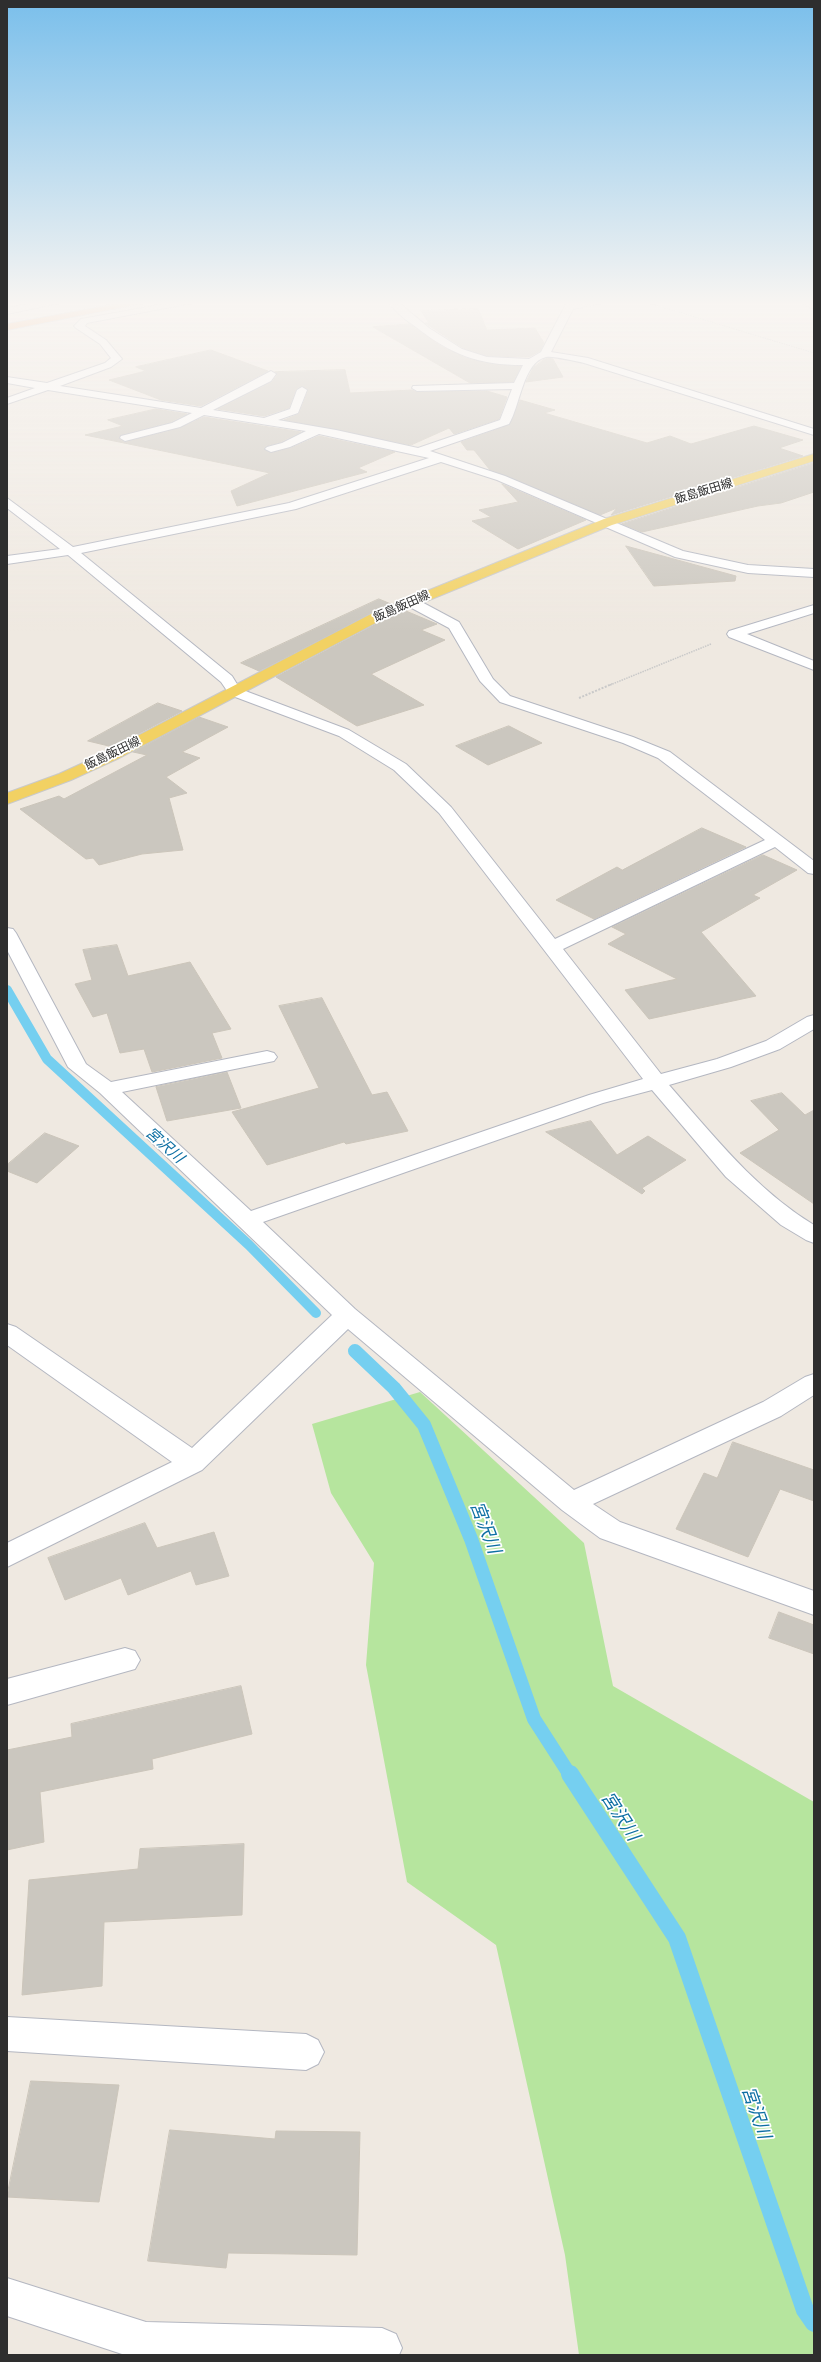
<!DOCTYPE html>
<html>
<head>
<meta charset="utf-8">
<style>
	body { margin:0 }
	#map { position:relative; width:821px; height:2362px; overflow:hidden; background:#efe9e1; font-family:Jost,sans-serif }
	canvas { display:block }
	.frame { position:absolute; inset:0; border:8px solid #2e2e2e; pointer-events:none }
</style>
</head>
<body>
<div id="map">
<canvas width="821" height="2362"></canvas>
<div class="frame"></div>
</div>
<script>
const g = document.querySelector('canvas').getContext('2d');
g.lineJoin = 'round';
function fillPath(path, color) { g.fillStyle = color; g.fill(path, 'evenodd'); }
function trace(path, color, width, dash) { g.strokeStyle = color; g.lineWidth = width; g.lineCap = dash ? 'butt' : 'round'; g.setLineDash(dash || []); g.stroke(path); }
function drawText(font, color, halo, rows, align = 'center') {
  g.font = font + ' Jost,"Noto Sans JP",sans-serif'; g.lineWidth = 3.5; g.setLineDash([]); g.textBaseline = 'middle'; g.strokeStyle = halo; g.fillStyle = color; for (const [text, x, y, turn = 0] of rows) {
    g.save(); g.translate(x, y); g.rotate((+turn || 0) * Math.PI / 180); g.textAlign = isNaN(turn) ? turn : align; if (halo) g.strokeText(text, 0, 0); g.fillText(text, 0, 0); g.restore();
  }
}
const green = new Path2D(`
	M 420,1392 L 584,1543 L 613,1686 L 814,1802 L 814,2355 L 579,2355 L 565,2255 L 496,1945 L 407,1882 L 366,1665 L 374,1563 L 331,1493 L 312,1424 Z`);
const streamFar2 = new Path2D(`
	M 7,990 L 47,1059 L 249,1245 L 316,1313`);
const streamFar1 = new Path2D(`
	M 355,1351 L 394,1388 L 424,1425 L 471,1539 L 534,1719 L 570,1775`);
const stream = new Path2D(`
	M 570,1774 L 677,1938 L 805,2310 L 814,2323`);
const building = new Path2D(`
	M 478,309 L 487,330 L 535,328 L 544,343 L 540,351 L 529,357 L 487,356 L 463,348 L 425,323 L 429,323 L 421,311 Z
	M 410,324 L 441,346 L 466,358 L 492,364 L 521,366 L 513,382 L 470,383 L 373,327 Z
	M 211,350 L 268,371 L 201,406 L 161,400 L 109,380 L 146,371 L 136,367 Z
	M 546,358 L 553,359 L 563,377 L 526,382 L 533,368 Z
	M 345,370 L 350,393 L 412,390 L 417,392 L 487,391 L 507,397 L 499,419 L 454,434 L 449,428 L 411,445 L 284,420 L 299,414 L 308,391 L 303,386 L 296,389 L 289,408 L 264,416 L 218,409 L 272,382 L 277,375 L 275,372 Z
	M 520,400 L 555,410 L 544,413 L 647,443 L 670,436 L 691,444 L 754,426 L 803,440 L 779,448 L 803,456 L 611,515 L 617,508 L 600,515 L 490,470 L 474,450 L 467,450 L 461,442 L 509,425 Z
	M 156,409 L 187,414 L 171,422 L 121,435 L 119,439 L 125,442 L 180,428 L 204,417 L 301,432 L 281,442 L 266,446 L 264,449 L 270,453 L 291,448 L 319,436 L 395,452 L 358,468 L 367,472 L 237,506 L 231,491 L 270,473 L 85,435 L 123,426 L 108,420 Z
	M 814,463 L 814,492 L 781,503 L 758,506 L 642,532 L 622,524 Z
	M 502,484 L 586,520 L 518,549 L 472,521 L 491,517 L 479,510 L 518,502 Z
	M 626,546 L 736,576 L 735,581 L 654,586 Z
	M 379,599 L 391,604 L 259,671 L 241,663 Z
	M 406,611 L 437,624 L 421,630 L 445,640 L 371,674 L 424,705 L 357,726 L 276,677 L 384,620 Z
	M 158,703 L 182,711 L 113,747 L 88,741 Z
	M 199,717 L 228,727 L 182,752 L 200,758 L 166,777 L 187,793 L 169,798 L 183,850 L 142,854 L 99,865 L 93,858 L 86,859 L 20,809 L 59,796 L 64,799 L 147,755 L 133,752 Z
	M 509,726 L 542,743 L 488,765 L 456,746 Z
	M 702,828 L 746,847 L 594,919 L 556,900 L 617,867 L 622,870 Z
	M 763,855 L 797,870 L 753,895 L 760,898 L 701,932 L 756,996 L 649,1019 L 625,990 L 677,979 L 608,944 L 626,934 L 612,927 Z
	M 117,945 L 128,976 L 190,962 L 231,1029 L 212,1033 L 222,1058 L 152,1072 L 144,1049 L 120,1053 L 107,1013 L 93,1017 L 75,984 L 92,980 L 83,950 Z
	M 322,998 L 372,1095 L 387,1092 L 408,1131 L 346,1144 L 344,1142 L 267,1165 L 232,1112 L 319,1088 L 279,1006 Z
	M 227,1072 L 241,1108 L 167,1121 L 156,1087 Z
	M 782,1093 L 805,1115 L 814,1110 L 814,1204 L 740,1153 L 779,1130 L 751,1101 Z
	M 591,1121 L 617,1155 L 648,1136 L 686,1160 L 642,1188 L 645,1191 L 642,1194 L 546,1132 Z
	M 45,1133 L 79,1146 L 37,1183 L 7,1171 L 7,1165 Z
	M 733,1442 L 814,1470 L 814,1501 L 780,1489 L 748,1557 L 676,1529 L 704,1473 L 717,1478 Z
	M 145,1523 L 157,1548 L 214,1532 L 229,1576 L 196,1585 L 191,1571 L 128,1595 L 121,1578 L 65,1600 L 48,1558 Z
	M 779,1612 L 814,1625 L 814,1654 L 769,1638 Z
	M 241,1686 L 252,1734 L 152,1759 L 153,1769 L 40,1792 L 44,1842 L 7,1850 L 7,1750 L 72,1737 L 71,1724 Z
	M 244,1844 L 242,1915 L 104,1922 L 102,1986 L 22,1995 L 29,1880 L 138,1869 L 140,1849 Z
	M 31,2081 L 119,2085 L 99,2202 L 7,2197 Z
	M 170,2130 L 275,2139 L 276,2131 L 360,2132 L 357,2255 L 228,2253 L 226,2268 L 148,2261 Z`);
const pathFar2 = new Path2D(`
	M 645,302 L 814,353`);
const pathFar1 = new Path2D(`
	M 610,685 L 711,644`);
const path = new Path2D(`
	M 579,698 L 612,684`);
const minor = new Path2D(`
	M 42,302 L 64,302 L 7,314 L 7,308 Z
	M 176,302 L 197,302 L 87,323 L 85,326 L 106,340 L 122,359 L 111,367 L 60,386 L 201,408 L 271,371 L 276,374 L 271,381 L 213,410 L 264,418 L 290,409 L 297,390 L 302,387 L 307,390 L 298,413 L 278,420 L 336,430 L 418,448 L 500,420 L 512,389 L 417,391 L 412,388 L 413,386 L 514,383 L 523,365 C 478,365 452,355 416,327 C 406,320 396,313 389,302 L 398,302 L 429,328 L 462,349 L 487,357 L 529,359 L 541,352 L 567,302 L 606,302 L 573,309 L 551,352 L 588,358 L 814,429 L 814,435 L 584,363 C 575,361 554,356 546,357 C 523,362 520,406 509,424 L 430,451 L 505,476 L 683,551 L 748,565 L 814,569 L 814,577 L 748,573 L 675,557 L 497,480 L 441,462 L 296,509 L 81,553 L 232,676 L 240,689 L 349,730 L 406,764 L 451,807 L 555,939 L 765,840 L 658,758 L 623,743 L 500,702 L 480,681 L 449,628 L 406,605 L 404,602 L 406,599 L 416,599 L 459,622 L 493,679 L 510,696 L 633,737 L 670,752 L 814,861 L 814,874 L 808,873 L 775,847 L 563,949 L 661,1074 L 717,1059 L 766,1041 L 807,1017 L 814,1015 L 814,1029 L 780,1049 L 731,1067 L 669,1085 C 713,1135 756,1190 814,1225 L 814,1243 L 806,1240 L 781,1225 L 726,1177 L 652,1090 L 603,1103 L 263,1222 L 355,1309 L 574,1490 L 763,1402 L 805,1377 L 814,1374 L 814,1395 L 781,1416 L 593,1504 L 620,1522 L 814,1591 L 814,1615 L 600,1538 L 562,1510 L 348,1329 L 202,1470 L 7,1567 L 7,1543 L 172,1462 L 7,1345 L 7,1324 L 16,1327 L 192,1448 L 332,1315 L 100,1093 L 68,1067 L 7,950 L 7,928 L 13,929 L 16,933 L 86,1064 L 111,1082 L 267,1051 L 274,1053 L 277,1057 L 274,1061 L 122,1092 L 251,1211 L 589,1095 L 643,1079 L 439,813 L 394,770 L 339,736 L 230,695 L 221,682 L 68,555 L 7,564 L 7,556 L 60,549 L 7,508 L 7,498 L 73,547 L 289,503 L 429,458 L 319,434 L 290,447 L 271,452 L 265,449 L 267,447 L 282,443 L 306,431 L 204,415 L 180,427 L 125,441 L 120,438 L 121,436 L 172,423 L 192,413 L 48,390 L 7,404 L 7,398 L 35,388 L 7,383 L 7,377 L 47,383 L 105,363 L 111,358 L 100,344 L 76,328 L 74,326 L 81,319 Z
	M 802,302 L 814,303 L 814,309 L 803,304 Z
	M 814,605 L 814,613 L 747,634 L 814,661 L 814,670 L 729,637 L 727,634 L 729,631 Z
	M 125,1648 L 135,1651 L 140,1660 L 135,1669 L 7,1705 L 7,1679 Z
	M 7,2017 L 306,2034 L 318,2040 L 324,2052 L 318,2064 L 306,2070 L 7,2051 Z
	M 7,2278 L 146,2322 L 382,2328 L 396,2334 L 402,2348 L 399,2355 L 125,2355 L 7,2316 Z`);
const major = new Path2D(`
	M 814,454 L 814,461 L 612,525 L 383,619 L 117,759 L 71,780 L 7,804 L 7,793 L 59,774 L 105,753 L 373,613 L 604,519 Z`);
const highway = new Path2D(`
	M 128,302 L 148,302 L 7,330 L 7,324 Z`);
const farStreetnames = [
	["飯島飯田線",704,492,-17],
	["飯島飯田線",402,607,-24],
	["飯島飯田線",113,754,-26]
];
const waterNames = [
	["宮沢川",164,1146,42]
];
const nearWaternames = [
	["宮沢川",484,1528,69],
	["宮沢川",619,1817,57],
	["宮沢川",755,2113,71]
];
fillPath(green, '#b6e59e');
trace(streamFar2, '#75cff0', 10);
trace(streamFar1, '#75cff0', 14);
trace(stream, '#75cff0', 18);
fillPath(building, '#cbc7bf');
trace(building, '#cbc5ba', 1);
trace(minor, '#b4b7c1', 2);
trace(major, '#c9c9c9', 2);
trace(highway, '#c9c9c9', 2);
trace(pathFar2, '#c9c9c9', 1, [1.5, 1]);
trace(pathFar1, '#c9c9c9', 1.5, [1.5, 1]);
trace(path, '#c9c9c9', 2, [2, 1.5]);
fillPath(minor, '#fff');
fillPath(major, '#f2d163');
fillPath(highway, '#ffa35c');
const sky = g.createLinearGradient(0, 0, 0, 633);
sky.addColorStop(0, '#7abfeb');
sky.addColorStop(0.48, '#f8f5f2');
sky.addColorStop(1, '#f8f5f200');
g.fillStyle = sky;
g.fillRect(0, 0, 821, 633);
drawText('12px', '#2e2e2e', '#fff', farStreetnames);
drawText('italic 15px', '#0d6fa3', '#fff', waterNames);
drawText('italic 18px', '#0d6fa3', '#fff', nearWaternames);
</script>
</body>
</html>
